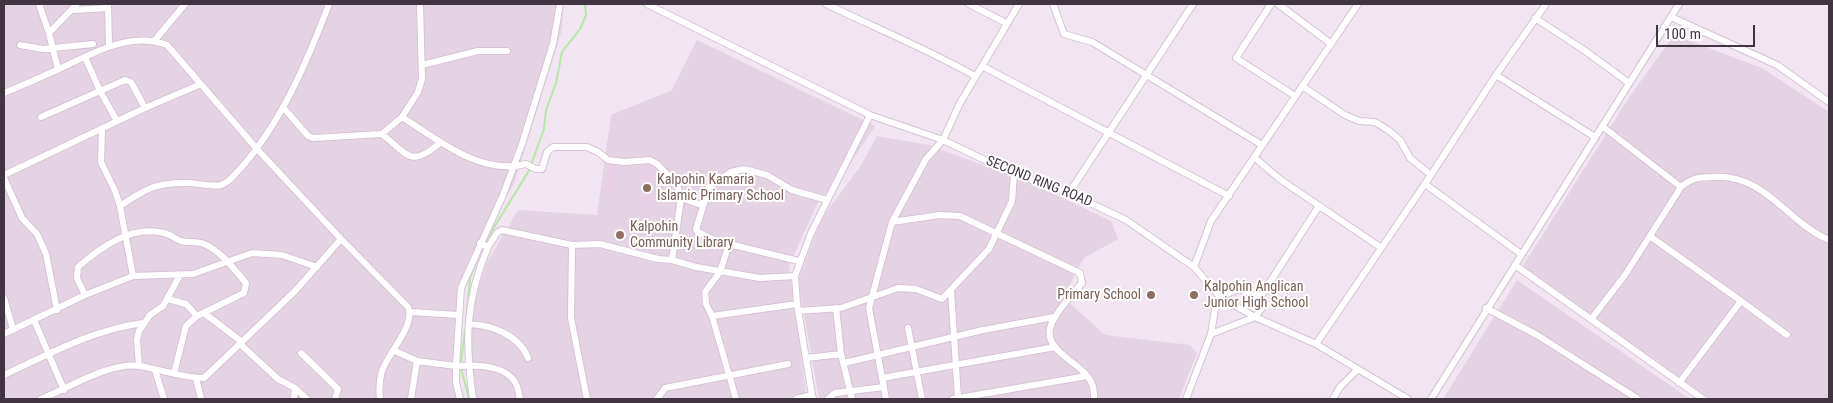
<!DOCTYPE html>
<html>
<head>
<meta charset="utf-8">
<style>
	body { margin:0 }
	#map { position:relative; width:1833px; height:403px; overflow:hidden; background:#f0e5f0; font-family:"Roboto Condensed",sans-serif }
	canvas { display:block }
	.frame { position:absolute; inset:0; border:5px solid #423542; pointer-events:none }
	.scale { position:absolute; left:1656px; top:25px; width:99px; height:22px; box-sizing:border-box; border:2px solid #423542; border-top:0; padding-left:6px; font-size:15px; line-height:18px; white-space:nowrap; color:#423542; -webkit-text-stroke:4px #fff; paint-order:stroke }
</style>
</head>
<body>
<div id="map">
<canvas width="1833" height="403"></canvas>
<div class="frame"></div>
<div class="scale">100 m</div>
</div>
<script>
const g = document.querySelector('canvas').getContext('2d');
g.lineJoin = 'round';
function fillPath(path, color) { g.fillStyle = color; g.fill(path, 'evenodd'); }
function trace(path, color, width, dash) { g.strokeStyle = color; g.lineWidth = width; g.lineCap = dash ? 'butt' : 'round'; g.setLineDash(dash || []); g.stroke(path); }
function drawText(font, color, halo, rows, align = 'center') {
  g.font = font + ' "Roboto Condensed",sans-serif'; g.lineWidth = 4; g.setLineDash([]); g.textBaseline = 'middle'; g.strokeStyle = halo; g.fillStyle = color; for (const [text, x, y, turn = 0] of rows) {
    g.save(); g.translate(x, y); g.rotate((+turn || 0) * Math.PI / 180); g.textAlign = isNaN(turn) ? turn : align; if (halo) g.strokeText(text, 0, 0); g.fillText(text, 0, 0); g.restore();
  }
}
const residential = new Path2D(`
	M 4,4 L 564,4 L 561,33 L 514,184 L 481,237 L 466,271 L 462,299 L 458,378 L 464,399 L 4,399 Z
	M 1674,35 L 1762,68 L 1829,112 L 1829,399 L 1710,399 L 1534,277 L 1523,266 L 1628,99 Z
	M 697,40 L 875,126 L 848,167 L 817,204 L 789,266 L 807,399 L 475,399 L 469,358 L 473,305 L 487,262 L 518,210 L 597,215 L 611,115 L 672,90 Z
	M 877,136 L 929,145 L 1031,183 L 1111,221 L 1118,239 L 1084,258 L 1063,297 L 1105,335 L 1190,345 L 1197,353 L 1179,399 L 819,399 L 798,281 L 821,219 L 860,167 Z
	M 1517,280 L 1690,399 L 1443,399 Z`);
const education = new Path2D(`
	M 652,162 L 654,213 L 643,213 L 641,163 Z
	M 608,164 L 618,166 L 614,195 L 605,193 Z`);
const stream = new Path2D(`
	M 531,165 L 544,129 L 546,110 L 556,83 L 562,52 L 580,29 L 586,15 L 585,4
	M 485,242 L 530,169
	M 466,323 L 470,278 L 476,262
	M 461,363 L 465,330
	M 461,368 L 469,399`);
const minor = new Path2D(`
	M 39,4 L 49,33
	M 108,4 L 109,46
	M 647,4 L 870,115 L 943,140 L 1014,174 L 1069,193 L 1126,220 L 1194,267 L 1220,297 L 1255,317 L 1316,344 L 1408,399
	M 826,4 C 876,28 927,49 975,76
	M 969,4 L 1006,23
	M 1053,4 L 1064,34 L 1092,42 L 1262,145
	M 1271,4 L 1236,58 L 1295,96
	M 1278,4 L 1330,43
	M 72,10 L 108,8
	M 1671,17 L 1777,65 L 1829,102
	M 1535,18 L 1584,50 L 1629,83
	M 155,40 L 185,4
	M 20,45 L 43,49 L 93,44
	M 85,57 L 100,91 L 117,121
	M 422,65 L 478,51 L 507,51
	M 982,66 L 1229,196
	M 58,69 L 49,33 L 77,4
	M 1496,75 L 1595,137
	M 1302,86 L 1345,115 L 1359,121 L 1375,122 L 1388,130 L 1400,140 L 1410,158 L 1431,175
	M 4,93 C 23,85 42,77 61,68 C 94,53 130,31 167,45 L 257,149 L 341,239 L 408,307 C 416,325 388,353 382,371 C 379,381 379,390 380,399
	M 283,107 L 308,136 L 313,138 L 382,134 L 402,117 L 418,92 L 422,79 L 420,4
	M 41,117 L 125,80 L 131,82 L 145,108
	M 402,117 C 438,140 481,176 526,164 L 536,169 L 542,169 L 547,152 L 553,147 L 587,147 L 598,152 L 608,160 L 624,162 L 650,160 L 657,164 L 677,184 L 681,198 L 672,260
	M 1602,126 L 1681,187
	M 102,129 L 101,162 L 115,191 L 120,206 L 133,276
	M 382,134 C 409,156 411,168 441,142
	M 1255,158 L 1281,180 L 1380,247
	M 4,175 L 145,108 L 201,84
	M 4,178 L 22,218 L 37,234 L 46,254 L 57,310
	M 1425,184 L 1521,254
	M 1069,193 L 1193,4
	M 681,198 L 701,205
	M 120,206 C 147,188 157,182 190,183 C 200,184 211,187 221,185 C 229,183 235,174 241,168 C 282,121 307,62 329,4
	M 892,222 L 940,215 L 960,216 L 1080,273 L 1082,283 C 1073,294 1062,305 1055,317 C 1033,351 1083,360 1092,384 C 1094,388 1094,395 1094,399
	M 1651,237 L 1741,301 L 1679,383
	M 480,243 L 488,247 L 497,233 L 502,230 L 572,245 L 600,244 L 658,259 L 672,260 L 696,267 L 760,278 L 795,276 L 797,304 L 812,395
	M 572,245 L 571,318 L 587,399
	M 728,247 L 698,232 L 696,229 L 709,187 L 731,172 L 744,169 L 767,175 L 792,190 L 827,200
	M 1515,265 L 1703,399
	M 1194,267 L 1211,221 L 1358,4
	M 795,276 L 811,233 L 870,115
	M 951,290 L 958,398
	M 85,295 L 77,278 L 78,267 C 101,247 131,225 164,233 C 170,234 175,239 181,241 C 188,243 196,241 204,244 C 221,251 234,269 246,283 L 244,293 L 197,316 L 186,326 L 174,373
	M 4,298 L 13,329
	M 168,299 L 186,304 L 197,316
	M 1741,301 L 1787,335
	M 836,308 L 841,354 L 852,399
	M 1486,308 L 1537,335 L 1638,399
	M 798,311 L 841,308 L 898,288 L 916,289 L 942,299 L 989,249 L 1012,201 L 1014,174
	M 411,312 L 458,315
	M 204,313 L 242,342
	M 712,316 L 797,304
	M 1592,318 L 1625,275 L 1681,187 C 1691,178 1700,177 1713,177 C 1766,174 1785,221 1829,240
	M 34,320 L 64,390
	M 469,324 C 492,325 519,335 528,358
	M 908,328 L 922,399
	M 4,334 L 85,295 L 133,276 L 193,274 L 252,253 L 282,255 L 317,267
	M 1211,334 L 1255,317 L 1262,308 L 1261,296 L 1319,206
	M 240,344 L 278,379 L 295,388 L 307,399
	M 1316,344 L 1431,175 L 1496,75 L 1546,4
	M 393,350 L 417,361 L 456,366 L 456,382 L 460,399
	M 301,353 L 338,389 L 335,399
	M 806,358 L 841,354
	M 844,363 L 983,330 L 1054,317
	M 139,366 L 137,340 L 139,331 L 150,315 L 163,306 L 180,275
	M 155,370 L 164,399
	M 4,375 C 49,354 92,330 143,323
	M 196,378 L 201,399
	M 882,378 L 1055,347
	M 41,399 C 69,388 109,362 139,366 C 161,369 182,378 204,378 L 295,291 L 341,239
	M 294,399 L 295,388
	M 411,399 L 417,361
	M 473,399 C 465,343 465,301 488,247
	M 520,399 C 519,395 518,388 516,384 C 506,364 474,365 456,366 L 461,288 L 503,195 L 522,144 L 553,44 L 560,4
	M 657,399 L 665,388 L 788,364
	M 736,399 L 712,316 L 706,304 L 705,292 L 720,272 L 728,247 L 733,245 L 799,261
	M 796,399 L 812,395 L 813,398
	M 828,399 L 835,393 L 884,387
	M 886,399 L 869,308 L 892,222 L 926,159 L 943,140 L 960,103 L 1019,4
	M 953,399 L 1087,376
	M 1186,399 L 1211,334 L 1215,309 L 1220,297 L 1238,289 L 1261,296
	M 1333,399 L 1340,387 L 1358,369
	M 1431,399 L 1679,4`);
const markers = [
	[647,188,5,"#8d6e63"],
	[620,235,5,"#8d6e63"],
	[1151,295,5,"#8d6e63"],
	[1194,295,5,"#8d6e63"]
];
const educationNames = [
	["Kalpohin Kamaria",657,180],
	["Islamic Primary School",657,196],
	["Kalpohin",630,227],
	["Community Library",630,243],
	["Kalpohin Anglican",1204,287],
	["Junior High School",1204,303],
	["Primary School",1141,295,"right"]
];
const streetNames = [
	["SECOND RING ROAD",1039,182,22]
];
fillPath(residential, '#e4d4e3');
fillPath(education, '#e8d0e6');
trace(stream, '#b4e8a6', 2);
trace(minor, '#d6c3d5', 8);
trace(minor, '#fff', 6);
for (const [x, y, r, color] of markers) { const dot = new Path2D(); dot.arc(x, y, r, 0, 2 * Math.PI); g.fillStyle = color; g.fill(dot); trace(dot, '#fff', 2); }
drawText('14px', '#785e54', '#fff', educationNames, 'left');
drawText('14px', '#423542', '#fff', streetNames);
</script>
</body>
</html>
